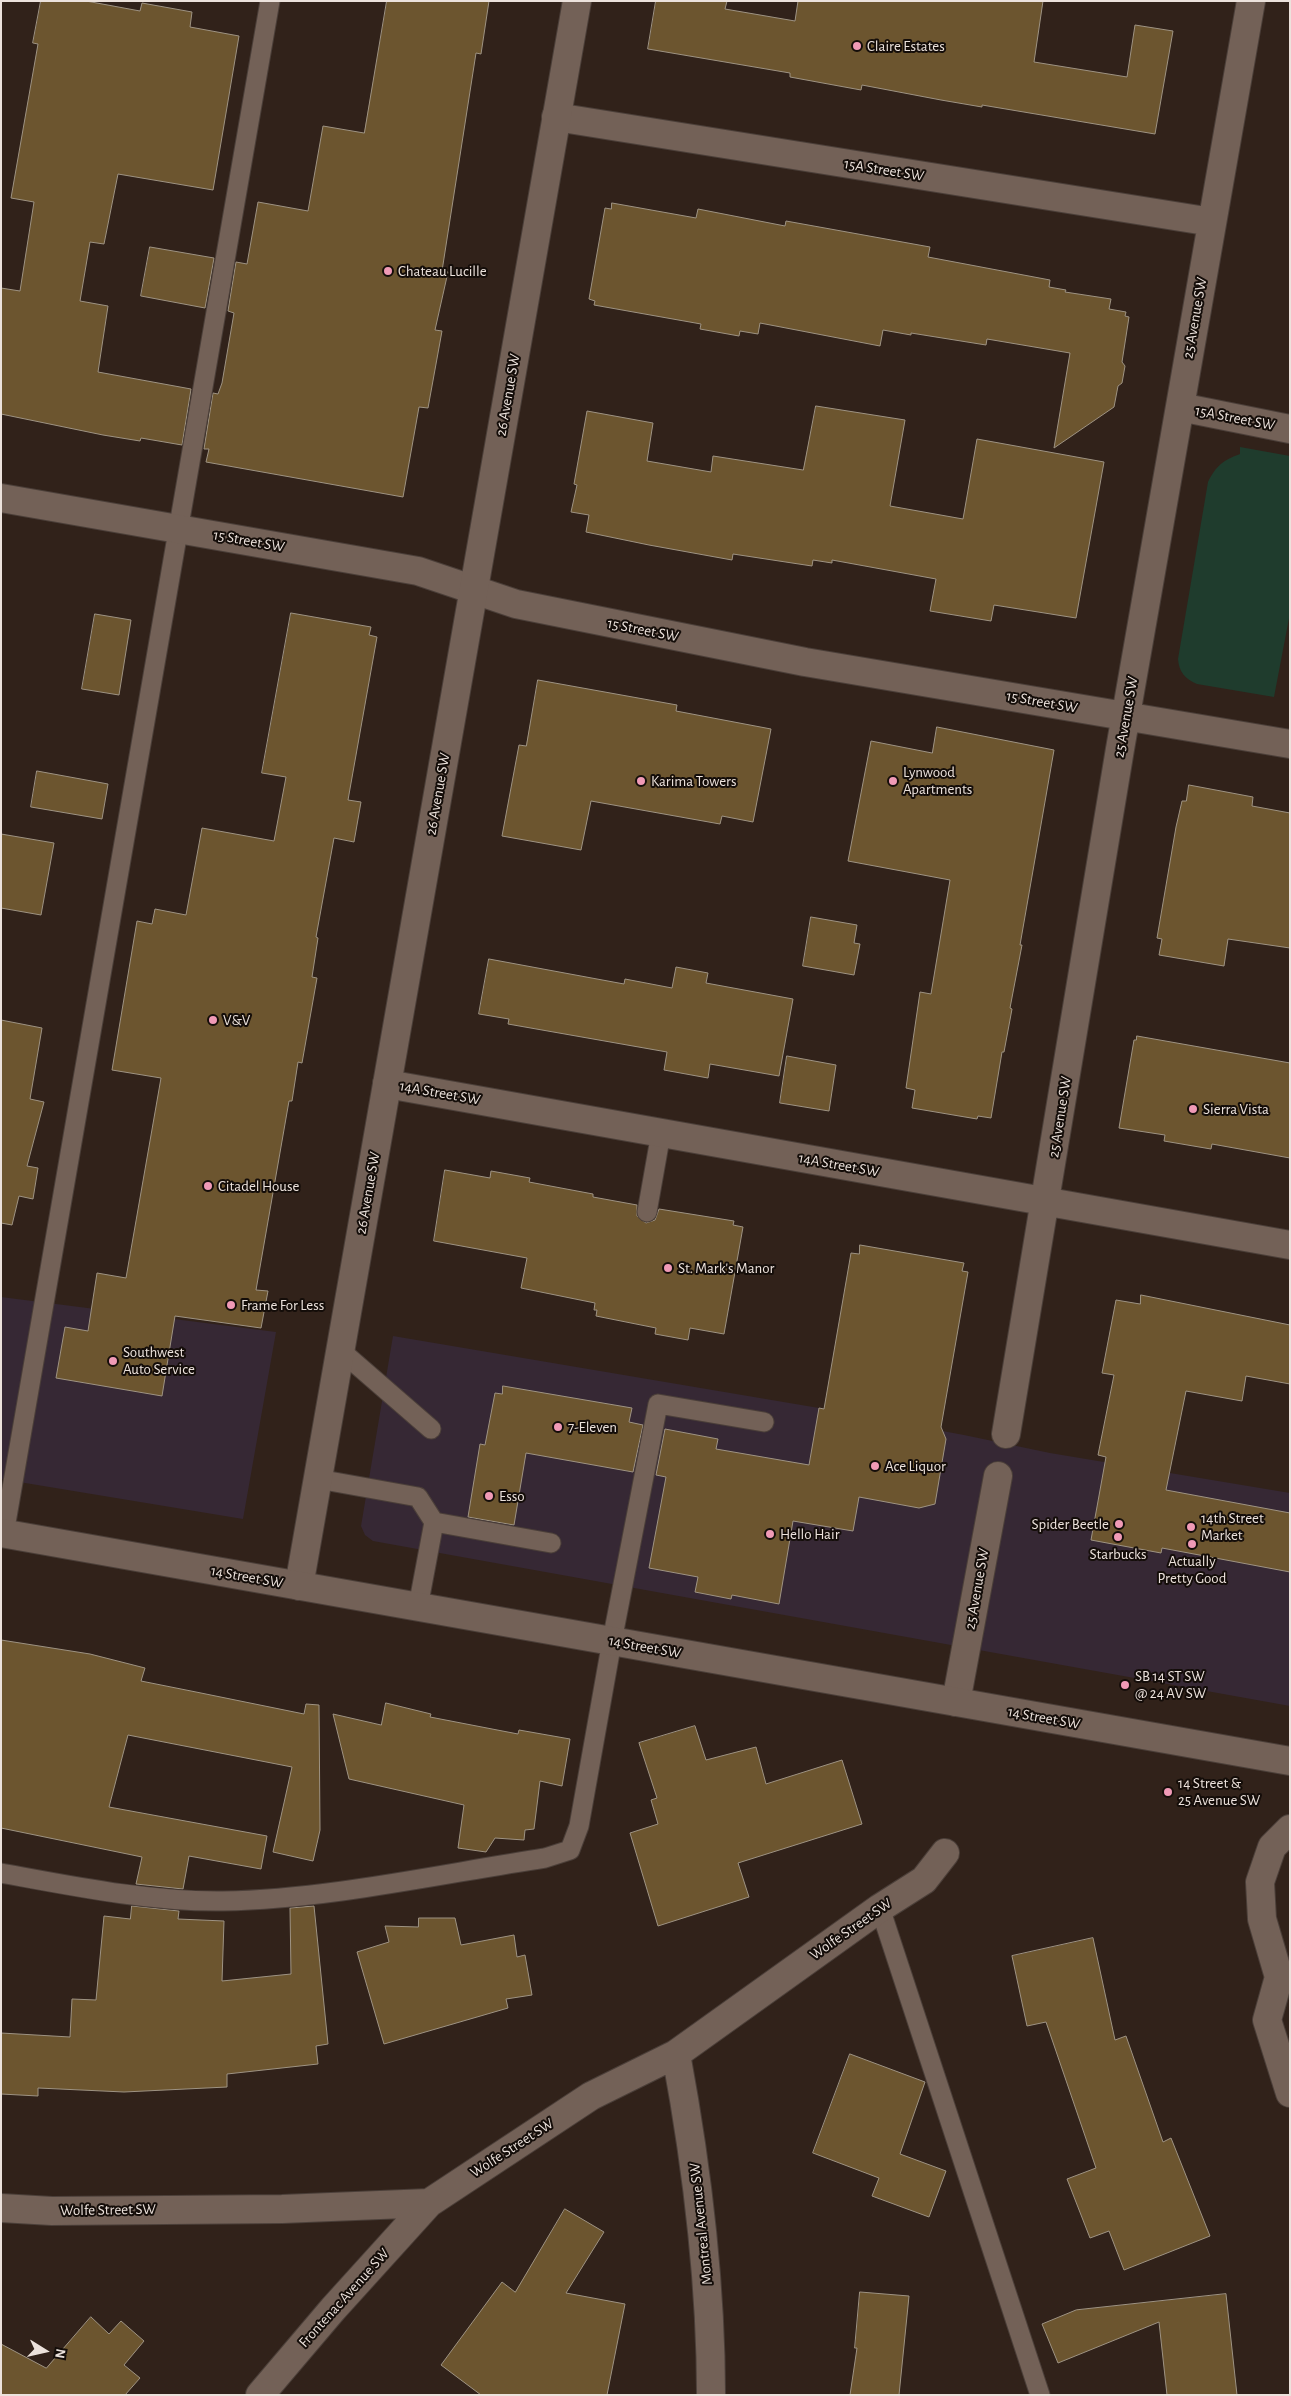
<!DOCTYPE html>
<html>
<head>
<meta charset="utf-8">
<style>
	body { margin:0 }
	#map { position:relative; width:1291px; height:2396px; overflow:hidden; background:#31221a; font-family:"Alegreya Sans",sans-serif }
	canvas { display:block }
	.frame { position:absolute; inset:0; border:2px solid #ece2dc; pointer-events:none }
	.north { position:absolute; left:20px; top:2326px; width:50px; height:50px; -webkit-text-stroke:4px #140d09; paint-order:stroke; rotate:100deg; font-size:14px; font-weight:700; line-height:20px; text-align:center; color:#ece2dc }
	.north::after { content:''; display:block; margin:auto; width:18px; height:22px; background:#ece2dc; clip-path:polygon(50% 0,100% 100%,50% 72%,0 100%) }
</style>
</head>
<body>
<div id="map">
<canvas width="1291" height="2396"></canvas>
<div class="frame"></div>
<div class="north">N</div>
</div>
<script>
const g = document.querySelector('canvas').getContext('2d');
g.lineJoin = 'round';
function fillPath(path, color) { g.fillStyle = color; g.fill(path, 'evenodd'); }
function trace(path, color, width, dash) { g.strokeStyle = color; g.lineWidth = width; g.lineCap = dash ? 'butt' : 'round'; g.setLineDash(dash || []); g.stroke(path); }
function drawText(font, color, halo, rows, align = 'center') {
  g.font = font + ' "Alegreya Sans",sans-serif'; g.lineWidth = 4; g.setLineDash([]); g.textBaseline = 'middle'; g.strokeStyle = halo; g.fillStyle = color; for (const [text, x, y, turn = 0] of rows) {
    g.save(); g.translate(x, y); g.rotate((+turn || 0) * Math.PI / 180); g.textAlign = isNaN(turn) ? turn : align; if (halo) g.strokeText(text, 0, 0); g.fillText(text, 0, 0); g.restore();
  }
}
const commercial = new Path2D(`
	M 1,1297 L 276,1332 L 243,1519 L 1,1479 Z
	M 393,1336 L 819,1408 L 964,1435 L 1050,1453 L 1290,1493 L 1290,1706 L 373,1541 L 365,1535 L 361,1526 Z`);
const green = new Path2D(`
	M 1240,447 L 1290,456 L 1290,613 L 1274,697 L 1197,684 C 1185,679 1179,672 1178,659 L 1208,482 C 1216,466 1223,460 1240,454 Z`);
const building = new Path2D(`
	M 41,1 L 86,1 L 140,11 L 142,3 L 192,12 L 190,27 L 239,36 L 213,190 L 118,174 L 104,244 L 90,242 L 80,301 L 108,306 L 98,372 L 191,389 L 182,445 L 141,438 L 140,441 L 103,435 L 1,414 L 1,288 L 20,291 L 34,202 L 11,198 L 38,44 L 33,43 Z
	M 387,1 L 489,1 L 481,54 L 476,53 L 442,271 L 448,272 L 435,330 L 442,331 L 428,408 L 419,407 L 403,497 L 206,462 L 209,449 L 204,449 L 213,393 L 218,394 L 222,383 L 234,313 L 228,311 L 236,262 L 247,264 L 258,202 L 308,211 L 323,126 L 364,133 Z
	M 656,1 L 727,1 L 725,9 L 795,21 L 798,1 L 1043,1 L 1034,62 L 1127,77 L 1135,25 L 1173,31 L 1155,134 L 982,105 L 982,107 L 941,100 L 862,85 L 861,90 L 790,77 L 790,73 L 648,49 Z
	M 612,203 L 696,218 L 698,209 L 785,226 L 786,221 L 930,247 L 928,257 L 1050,280 L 1049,287 L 1066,290 L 1065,292 L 1111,299 L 1109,309 L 1126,312 L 1125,316 L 1129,317 L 1122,362 L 1125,366 L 1122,383 L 1118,386 L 1114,407 L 1054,448 L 1070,353 L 987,339 L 986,345 L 911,333 L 911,335 L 883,330 L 880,346 L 760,323 L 758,334 L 740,331 L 739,336 L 700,329 L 701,324 L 594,305 L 595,301 L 589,299 L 605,208 L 611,209 Z
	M 150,247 L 214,258 L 205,308 L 141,296 Z
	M 816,406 L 905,420 L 890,506 L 963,519 L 977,439 L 1104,462 L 1076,618 L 994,605 L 991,621 L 930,611 L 936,579 L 832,560 L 832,563 L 813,560 L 812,566 L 733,554 L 732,560 L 649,545 L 586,532 L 589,515 L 571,512 L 577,485 L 574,484 L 587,411 L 653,423 L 647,461 L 711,472 L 713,456 L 803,470 Z
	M 291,613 L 371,627 L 369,635 L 377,637 L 348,800 L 361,802 L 354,842 L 334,838 L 316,937 L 318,938 L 312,977 L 317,978 L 302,1063 L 298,1062 L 292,1101 L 289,1101 L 256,1290 L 268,1291 L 261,1328 L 175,1316 L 162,1396 L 56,1378 L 65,1327 L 88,1331 L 97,1273 L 126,1278 L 161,1078 L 112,1070 L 137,921 L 152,924 L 155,909 L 186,915 L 202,828 L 274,841 L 286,777 L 262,773 Z
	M 95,614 L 131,620 L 119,695 L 82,689 Z
	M 538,680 L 677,705 L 676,711 L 771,729 L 753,822 L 722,816 L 720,824 L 591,801 L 581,850 L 502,836 L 519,745 L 526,746 Z
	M 937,727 L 1054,750 L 1020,945 L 1022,945 L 1010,1008 L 1012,1009 L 1004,1052 L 1002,1052 L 991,1118 L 978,1116 L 977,1119 L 912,1108 L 915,1090 L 906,1088 L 920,992 L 931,994 L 950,880 L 848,861 L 871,741 L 932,753 Z
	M 37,771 L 108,784 L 102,819 L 31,807 Z
	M 1189,785 L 1253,797 L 1252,806 L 1290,813 L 1290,948 L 1228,939 L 1224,966 L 1159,955 L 1162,939 L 1157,938 L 1176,827 L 1182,801 L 1186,801 Z
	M 1,834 L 54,843 L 41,915 L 1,908 Z
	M 811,917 L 857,925 L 854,943 L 860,944 L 854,975 L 803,966 Z
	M 489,959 L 624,984 L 625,979 L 672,988 L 676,967 L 708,973 L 706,983 L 793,999 L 779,1076 L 710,1064 L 708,1078 L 664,1070 L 667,1052 L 508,1024 L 509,1019 L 479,1014 Z
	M 1,1020 L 42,1028 L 30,1099 L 44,1102 L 27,1166 L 38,1168 L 33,1199 L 19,1196 L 12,1225 L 1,1223 Z
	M 1137,1036 L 1290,1063 L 1290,1158 L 1212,1144 L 1211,1149 L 1164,1141 L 1165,1135 L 1119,1128 L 1134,1040 L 1136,1040 Z
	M 787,1056 L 836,1065 L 829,1111 L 780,1103 Z
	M 445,1170 L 490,1178 L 491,1171 L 530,1178 L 529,1182 L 593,1194 L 593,1197 L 637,1205 L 637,1216 L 646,1223 L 655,1220 L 659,1209 L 734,1221 L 733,1225 L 743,1227 L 724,1334 L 690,1328 L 688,1340 L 655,1334 L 656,1328 L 596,1316 L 597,1310 L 594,1310 L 595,1303 L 521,1288 L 527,1258 L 434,1241 Z
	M 860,1245 L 964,1263 L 962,1271 L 968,1272 L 941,1427 L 946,1439 L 935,1504 L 919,1508 L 859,1497 L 853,1531 L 793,1521 L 779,1604 L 732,1595 L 731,1599 L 695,1592 L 698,1577 L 649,1568 L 666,1477 L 656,1475 L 665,1429 L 718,1439 L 716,1449 L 809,1465 L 819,1408 L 824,1409 L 851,1253 L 859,1254 Z
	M 1141,1295 L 1290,1325 L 1290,1384 L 1246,1376 L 1242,1401 L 1186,1391 L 1166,1490 L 1290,1513 L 1290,1572 L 1162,1548 L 1161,1553 L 1091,1540 L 1106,1457 L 1098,1455 L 1114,1375 L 1102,1373 L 1116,1300 L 1140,1304 Z
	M 503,1386 L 632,1408 L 629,1422 L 643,1425 L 633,1472 L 526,1453 L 514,1525 L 468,1517 L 480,1444 L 485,1445 L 495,1393 L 502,1394 Z
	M 1,1640 L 90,1654 L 145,1668 L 141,1681 L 196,1692 L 304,1714 L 306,1704 L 319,1705 L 320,1830 L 313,1861 L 273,1852 L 292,1767 L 128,1735 L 109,1807 L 267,1836 L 261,1869 L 189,1856 L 183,1889 L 136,1884 L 142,1857 L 1,1828 Z
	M 386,1703 L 431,1714 L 430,1717 L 518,1734 L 519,1730 L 570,1739 L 562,1786 L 540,1781 L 534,1829 L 525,1830 L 524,1840 L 495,1838 L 486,1852 L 458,1848 L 464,1805 L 349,1779 L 333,1714 L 381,1725 Z
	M 695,1726 L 706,1760 L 756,1747 L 766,1784 L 842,1760 L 862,1824 L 738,1863 L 749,1897 L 658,1926 L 630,1833 L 658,1824 L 651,1800 L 657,1798 L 639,1743 Z
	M 132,1906 L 179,1911 L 178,1919 L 224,1921 L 222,1981 L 291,1974 L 290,1908 L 314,1906 L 328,2044 L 316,2046 L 318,2064 L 227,2074 L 227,2087 L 124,2092 L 38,2088 L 38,2096 L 1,2094 L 1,2033 L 70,2037 L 72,1999 L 96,2000 L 104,1916 L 130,1919 Z
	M 419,1918 L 455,1918 L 461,1945 L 514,1935 L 517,1957 L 525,1955 L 532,1995 L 506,1999 L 508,2008 L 384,2044 L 357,1952 L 389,1942 L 385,1926 L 418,1927 Z
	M 1093,1938 L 1115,2040 L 1126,2036 L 1163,2142 L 1171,2138 L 1210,2236 L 1124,2270 L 1109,2231 L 1090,2238 L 1067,2179 L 1096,2168 L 1046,2022 L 1027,2026 L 1012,1956 Z
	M 850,2054 L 925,2082 L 900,2154 L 946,2171 L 929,2217 L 872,2196 L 879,2178 L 813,2153 Z
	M 565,2209 L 604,2232 L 566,2293 L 625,2304 L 607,2395 L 481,2395 L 441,2365 L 502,2282 L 515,2292 Z
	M 860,2292 L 909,2296 L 899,2395 L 850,2395 L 857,2348 L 855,2348 Z
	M 1226,2294 L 1237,2395 L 1167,2395 L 1159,2322 L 1058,2363 L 1042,2324 L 1076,2310 Z
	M 91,2317 L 109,2334 L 121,2321 L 144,2341 L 124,2365 L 140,2378 L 125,2395 L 1,2395 L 1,2344 L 46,2368 Z`);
const service = new Path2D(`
	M 647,1212 L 661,1133
	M 340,1350 L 431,1429
	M 318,1479 L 418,1497 L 434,1522 L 418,1607
	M 434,1522 L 551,1543
	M 4,1534 L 270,1
	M 1,1873 C 72,1886 150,1902 223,1901 C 329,1899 440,1874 545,1858 L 570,1850 L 579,1826 L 612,1641 L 658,1404 L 764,1422
	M 880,1908 L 1040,2395`);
const minor = new Path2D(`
	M 556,117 L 1212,222
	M 1180,407 L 1290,429
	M 1,498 L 418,571 L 516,604 L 805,662 L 1290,744
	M 387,1084 L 1290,1245
	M 1006,1434 L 1120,749 L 1251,1
	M 956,1702 L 998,1476
	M 1290,1829 L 1272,1847 L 1260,1882 L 1262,1919 L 1279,1977 L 1267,2020 L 1290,2093
	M 676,2054 C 697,2167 711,2280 711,2395
	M 1,2208 L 52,2211 L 282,2209 L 429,2203 L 591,2096 L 676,2054 L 880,1908 L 924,1880 L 945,1853
	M 260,2395 L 333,2309 L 429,2203`);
const tertiary = new Path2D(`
	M 299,1586 L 577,1`);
const secondary = new Path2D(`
	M 1,1533 L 1290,1761`);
const markers = [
	[857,46,5,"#f09ab6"],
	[388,271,5,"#f09ab6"],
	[641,781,5,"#f09ab6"],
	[893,781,5,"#f09ab6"],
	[213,1020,5,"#f09ab6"],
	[1193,1109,5,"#f09ab6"],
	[208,1186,5,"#f09ab6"],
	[668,1268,5,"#f09ab6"],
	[231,1305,5,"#f09ab6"],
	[113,1361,5,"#f09ab6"],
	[558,1427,5,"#f09ab6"],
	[875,1466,5,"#f09ab6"],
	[489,1496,5,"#f09ab6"],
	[1119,1524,5,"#f09ab6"],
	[1191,1527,5,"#f09ab6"],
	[770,1534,5,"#f09ab6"],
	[1118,1537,5,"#f09ab6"],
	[1192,1544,5,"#f09ab6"],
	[1125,1685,5,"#f09ab6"],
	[1168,1792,5,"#f09ab6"]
];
const poiNames = [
	["Claire Estates",867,46],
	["Chateau Lucille",398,271],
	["Lynwood",903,772],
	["Apartments",903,789],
	["Karima Towers",651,781],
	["V&V",223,1020],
	["Sierra Vista",1203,1109],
	["Citadel House",218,1186],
	["St. Mark's Manor",678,1268],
	["Frame For Less",241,1305],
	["Southwest",123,1352],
	["Auto Service",123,1369],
	["7-Eleven",568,1427],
	["Ace Liquor",885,1466],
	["Esso",499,1496],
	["14th Street",1201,1518],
	["Market",1201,1535],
	["Spider Beetle",1109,1524,"right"],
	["Hello Hair",780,1534],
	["Starbucks",1118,1554,"center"],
	["Actually",1192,1561,"center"],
	["Pretty Good",1192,1578,"center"],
	["SB 14 ST SW",1135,1676],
	["@ 24 AV SW",1135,1693],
	["14 Street &",1178,1783],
	["25 Avenue SW",1178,1800]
];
const streetNames = [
	["15A Street SW",884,170,9],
	["25 Avenue SW",1195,318,-80],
	["26 Avenue SW",508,395,-80],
	["15A Street SW",1235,418,11],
	["15 Street SW",249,541,10],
	["15 Street SW",643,630,11],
	["15 Street SW",1042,702,10],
	["25 Avenue SW",1126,717,-80],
	["26 Avenue SW",438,794,-80],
	["14A Street SW",440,1093,10],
	["25 Avenue SW",1060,1117,-81],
	["14A Street SW",839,1165,10],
	["26 Avenue SW",368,1193,-80],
	["14 Street SW",247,1577,10],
	["25 Avenue SW",977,1589,-80],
	["14 Street SW",645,1647,10],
	["14 Street SW",1044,1718,10],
	["Wolfe Street SW",851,1929,-35],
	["Wolfe Street SW",512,2148,-33],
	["Wolfe Street SW",108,2210,-1],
	["Montreal Avenue SW",701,2224,-96],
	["Frontenac Avenue SW",344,2298,-48]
];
fillPath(commercial, '#362834');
fillPath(green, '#1f3c2d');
fillPath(building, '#6c552f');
trace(building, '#9e9383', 1);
trace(service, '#4b3f39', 21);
trace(minor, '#4b3f39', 30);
trace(tertiary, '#4b3f39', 30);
trace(secondary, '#4b3f39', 30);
trace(service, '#736157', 19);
trace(minor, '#736157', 28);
trace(tertiary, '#736157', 28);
trace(secondary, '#736157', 28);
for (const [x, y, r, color] of markers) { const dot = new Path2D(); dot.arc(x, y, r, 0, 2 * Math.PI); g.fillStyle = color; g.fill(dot); trace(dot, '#140d09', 2); }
drawText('15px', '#ece2dc', '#140d09', poiNames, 'left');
drawText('15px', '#ece2dc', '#140d09', streetNames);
</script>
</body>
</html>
